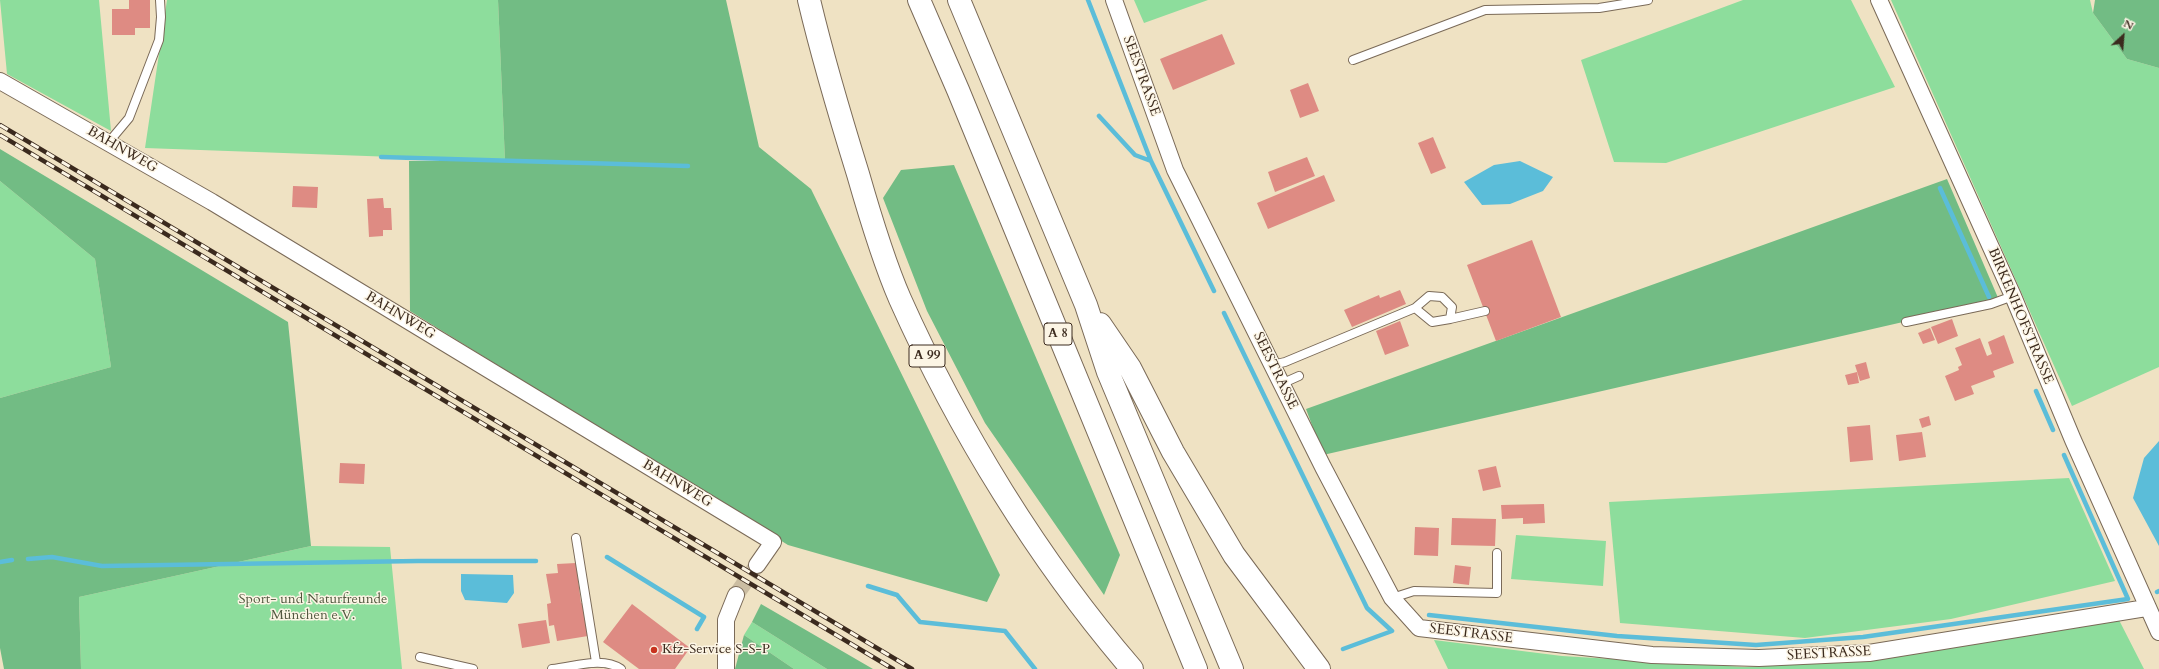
<!DOCTYPE html>
<html>
<head>
<meta charset="utf-8">
<style>
	body { margin:0 }
	#map { position:relative; width:2159px; height:669px; overflow:hidden; background:#efe2c3; font-family:Cardo,serif }
	canvas { display:block }
	.north { position:absolute; left:2103px; top:16px; width:40px; height:40px; -webkit-text-stroke:3px #fcf5e5; paint-order:stroke; rotate:26deg; font-size:11px; font-weight:700; line-height:16px; text-align:center; color:#3b2a1e }
	.north::after { content:''; display:block; margin:auto; width:14px; height:18px; background:#3b2a1e; clip-path:polygon(50% 0,100% 100%,50% 72%,0 100%) }
</style>
</head>
<body>
<div id="map">
<canvas width="2159" height="669"></canvas>
<div class="north">N</div>
</div>
<script>
const g = document.querySelector('canvas').getContext('2d');
g.lineJoin = 'round';
function fillPath(path, color) { g.fillStyle = color; g.fill(path, 'evenodd'); }
function trace(path, color, width, dash) { g.strokeStyle = color; g.lineWidth = width; g.lineCap = dash ? 'butt' : 'round'; g.setLineDash(dash || []); g.stroke(path); }
function drawText(font, color, halo, rows, align = 'center') {
  g.font = font + ' Cardo,serif'; g.lineWidth = 3; g.setLineDash([]); g.textBaseline = 'middle'; g.strokeStyle = halo; g.fillStyle = color; for (const [text, x, y, turn = 0] of rows) {
    g.save(); g.translate(x, y); g.rotate((+turn || 0) * Math.PI / 180); g.textAlign = isNaN(turn) ? turn : align; if (halo) g.strokeText(text, 0, 0); g.fillText(text, 0, 0); g.restore();
  }
}
const green = new Path2D(`
	M 0,0 L 99,0 L 111,131 L 7,74 Z
	M 167,0 L 498,0 L 505,161 L 145,148 Z
	M 1134,0 L 1208,0 L 1144,23 Z
	M 1743,0 L 1851,0 L 1895,87 L 1666,163 L 1614,162 L 1581,60 Z
	M 1891,0 L 2090,0 L 2093,13 L 2127,59 L 2159,68 L 2159,367 L 2072,406 Z
	M 0,181 L 95,259 L 111,367 L 0,398 Z
	M 2069,478 L 2115,581 L 1951,619 L 1805,638 L 1620,623 L 1609,502 Z
	M 1516,535 L 1606,541 L 1603,586 L 1511,579 Z
	M 311,546 L 390,547 L 402,669 L 81,669 L 79,597 Z
	M 2119,620 L 2144,669 L 1448,669 L 1434,640 L 1562,656 L 1745,667 L 1860,661 Z
	M 752,622 L 827,669 L 794,669 L 744,635 Z`);
const forest = new Path2D(`
	M 498,0 L 726,0 L 759,147 L 811,189 L 1000,575 L 987,602 L 788,545 L 410,311 L 409,161 L 505,161 Z
	M 2095,0 L 2159,0 L 2159,68 L 2127,59 L 2093,13 Z
	M 0,149 L 288,322 L 311,546 L 79,597 L 81,669 L 4,669 L 0,648 L 0,398 L 111,367 L 95,259 L 0,181 Z
	M 954,165 L 1120,555 L 1104,595 L 985,423 L 927,311 L 883,198 L 901,170 Z
	M 1947,179 L 1999,300 L 1323,455 L 1306,409 Z
	M 761,604 L 873,669 L 827,669 L 752,622 Z
	M 744,635 L 794,669 L 735,669 Z`);
const water = new Path2D(`
	M 1520,161 L 1553,177 L 1543,191 L 1510,204 L 1482,205 L 1464,182 L 1494,165 Z
	M 2159,441 L 2159,546 L 2133,498 L 2144,458 Z
	M 461,574 L 513,575 L 514,593 L 507,603 L 465,600 L 461,591 Z`);
const stream = new Path2D(`
	M 1088,0 L 1151,161
	M 1099,116 L 1135,155 L 1151,161 L 1214,291
	M 381,157 L 688,166
	M 1940,188 L 1989,297
	M 1224,313 L 1367,608 L 1392,631 L 1343,649
	M 2036,391 L 2053,430
	M 607,557 L 704,617 L 697,629
	M 28,559 L 52,557 L 102,566 L 418,561 L 536,561
	M 0,562 L 12,560
	M 868,586 L 897,595 L 920,622 L 1005,631 L 1035,669
	M 2157,592 L 2159,591
	M 1429,615 L 1617,636 L 1756,645 L 1863,637 L 2128,599 L 2064,455`);
const building = new Path2D(`
	M 129,0 L 150,0 L 150,28 L 135,28 L 135,35 L 112,35 L 112,9 L 129,9 Z
	M 1222,34 L 1235,64 L 1173,90 L 1160,59 Z
	M 1308,83 L 1319,111 L 1300,118 L 1290,90 Z
	M 1433,137 L 1446,168 L 1431,174 L 1418,143 Z
	M 1307,157 L 1315,176 L 1275,192 L 1268,172 Z
	M 1324,175 L 1335,201 L 1268,229 L 1257,203 Z
	M 293,186 L 318,187 L 317,208 L 292,207 Z
	M 383,198 L 384,208 L 391,208 L 392,230 L 383,230 L 383,236 L 369,237 L 367,199 Z
	M 1532,240 L 1561,317 L 1496,341 L 1467,265 Z
	M 1400,290 L 1406,304 L 1352,327 L 1344,310 L 1379,295 L 1380,298 Z
	M 1952,319 L 1958,336 L 1938,344 L 1931,327 Z
	M 1400,321 L 1409,346 L 1385,355 L 1376,331 Z
	M 1930,328 L 1935,340 L 1923,344 L 1918,333 Z
	M 2004,335 L 2014,363 L 1993,371 L 1995,377 L 1971,386 L 1974,394 L 1955,401 L 1945,376 L 1959,370 L 1958,367 L 1962,365 L 1955,348 L 1980,338 L 1987,356 L 1992,354 L 1988,342 Z
	M 1866,362 L 1870,378 L 1860,381 L 1855,365 Z
	M 1857,372 L 1859,383 L 1848,385 L 1845,375 Z
	M 1929,416 L 1931,425 L 1922,428 L 1919,419 Z
	M 1870,425 L 1873,460 L 1850,462 L 1847,427 Z
	M 1922,432 L 1926,457 L 1899,461 L 1896,435 Z
	M 340,463 L 365,464 L 364,484 L 339,483 Z
	M 1496,466 L 1501,487 L 1483,491 L 1478,470 Z
	M 1544,504 L 1545,523 L 1523,524 L 1523,518 L 1502,519 L 1501,505 Z
	M 1452,518 L 1496,519 L 1495,546 L 1451,545 Z
	M 1415,527 L 1439,528 L 1438,556 L 1414,555 Z
	M 576,563 L 581,603 L 584,604 L 588,636 L 557,641 L 554,625 L 549,626 L 547,604 L 551,603 L 546,574 L 558,573 L 557,564 Z
	M 1455,565 L 1471,567 L 1469,585 L 1453,583 Z
	M 632,604 L 690,648 L 675,669 L 639,669 L 603,642 Z
	M 546,620 L 550,643 L 522,648 L 518,624 Z`);
const streetTunnel = new Path2D(`
	M 736,595 L 757,565`);
const lane = new Path2D(`
	M 1353,60 L 1485,10 L 1599,8 L 1648,0
	M 108,143 L 129,118 L 159,40 L 161,17 L 160,0
	M 1450,319 L 1485,311
	M 1906,322 L 1991,304 L 2013,296
	M 1272,365 L 1285,362 L 1415,308 L 1429,296 L 1442,297 L 1452,307 L 1450,319 L 1432,322 L 1415,308
	M 1281,384 L 1299,376
	M 576,538 L 596,662
	M 1392,598 L 1414,591 L 1497,593 L 1497,553
	M 420,657 L 473,669
	M 552,669 C 574,667 602,656 621,669`);
const street = new Path2D(`
	M 1114,0 L 1175,170 L 1323,467 L 1392,598 L 1419,628 L 1652,655 L 1759,658 L 1869,653 L 2146,608
	M 1879,0 L 2013,296 L 2073,440 L 2159,632
	M 0,81 L 212,202 L 773,542 L 757,565
	M 726,669 L 726,620 L 736,595`);
const highway = new Path2D(`
	M 809,0 C 823,59 840,116 858,174 C 870,216 883,260 900,299 C 958,429 1039,561 1132,669
	M 919,0 L 958,90 L 1196,669
	M 959,0 L 1086,305 L 1108,372 L 1232,669
	M 1100,324 L 1130,368 L 1173,452 L 1234,555 L 1319,669`);
const rail = new Path2D(`
	M 0,125 L 912,669
	M 0,135 L 893,669`);
const markers = [
	[654,650,4,"#c8321e"]
];
const shields = [
	[1058,334,28],
	[927,356,36]
];
const shieldNames = [
	["A 8",1058,334],
	["A 99",927,356]
];
const streetNames = [
	["SEESTRASSE",1141,76,70],
	["BAHNWEG",122,150,30],
	["BAHNWEG",400,316,31],
	["BIRKENHOFSTRASSE",2020,316,67],
	["SEESTRASSE",1275,371,64],
	["BAHNWEG",677,484,31],
	["SEESTRASSE",1471,634,7],
	["SEESTRASSE",1829,654,-3]
];
const parkNames = [
	["Sport- und Naturfreunde",313,600],
	["München e.V.",313,616]
];
const poiNames = [
	["Kfz-Service S-S-P",662,650]
];
fillPath(green, '#8ddd9c');
fillPath(forest, '#72bc84');
fillPath(water, '#5bbdd9');
trace(stream, '#5bbdd9', 4.5);
fillPath(building, '#de8b83');
trace(streetTunnel, '#cbbda2', 16, [16, 8]);
trace(lane, '#7a6a58', 10);
trace(street, '#7a6a58', 18);
trace(highway, '#7a6a58', 24);
trace(lane, '#fff', 8);
trace(street, '#fff', 16);
trace(highway, '#fff', 22);
trace(rail, '#3b2a1e', 4.5);
trace(rail, '#fcf5e5', 3, [9]);
for (const [x, y, r, color] of markers) { const dot = new Path2D(); dot.arc(x, y, r, 0, 2 * Math.PI); g.fillStyle = color; g.fill(dot); trace(dot, '#fcf5e5', 1.5); }
for (const [x, y, w] of shields) { const box = new Path2D(); box.roundRect(x - w / 2, y - 11, w, 22, 3); g.fillStyle = '#fcf5e5'; g.fill(box); trace(box, '#3b2a1e', 1); }
drawText('bold 13px', '#3b2a1e', null, shieldNames);
drawText('14px', '#3b2a1e', '#fcf5e5', streetNames);
drawText('14px', '#50573e', '#fcf5e5', parkNames);
drawText('14px', '#3b2a1e', '#fcf5e5', poiNames, 'left');
</script>
</body>
</html>
